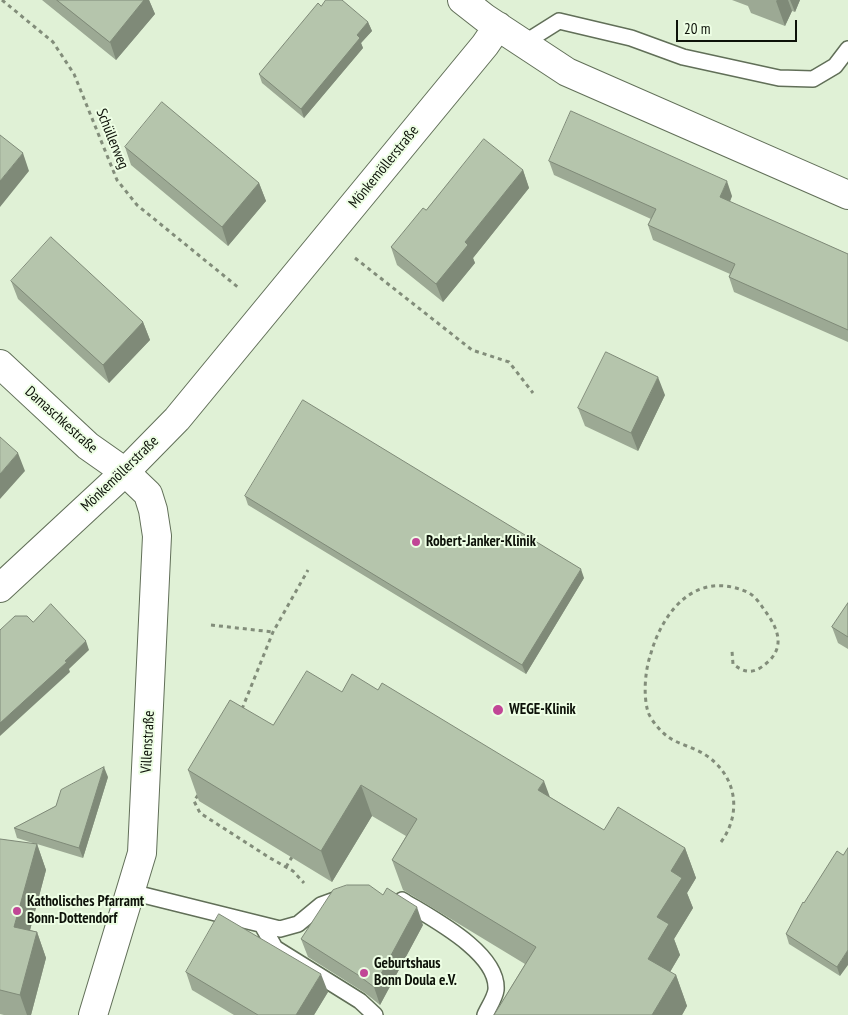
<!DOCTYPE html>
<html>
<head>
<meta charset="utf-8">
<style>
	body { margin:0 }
	#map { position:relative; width:848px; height:1015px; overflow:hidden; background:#e0f1d6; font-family:"PT Sans Narrow",sans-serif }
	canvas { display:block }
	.scale { position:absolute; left:676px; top:20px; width:121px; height:22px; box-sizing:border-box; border:2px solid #0d1209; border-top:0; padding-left:6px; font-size:15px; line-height:18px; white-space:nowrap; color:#0d1209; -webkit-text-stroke:4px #edfee4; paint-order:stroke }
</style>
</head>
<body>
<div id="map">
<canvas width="848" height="1015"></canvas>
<div class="scale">20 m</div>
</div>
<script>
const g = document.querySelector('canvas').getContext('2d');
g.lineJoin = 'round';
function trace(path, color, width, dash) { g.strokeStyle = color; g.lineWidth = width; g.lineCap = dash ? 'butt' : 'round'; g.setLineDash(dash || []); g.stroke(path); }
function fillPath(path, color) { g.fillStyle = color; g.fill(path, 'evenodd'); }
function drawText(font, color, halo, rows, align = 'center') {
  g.font = font + ' "PT Sans Narrow",sans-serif'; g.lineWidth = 4; g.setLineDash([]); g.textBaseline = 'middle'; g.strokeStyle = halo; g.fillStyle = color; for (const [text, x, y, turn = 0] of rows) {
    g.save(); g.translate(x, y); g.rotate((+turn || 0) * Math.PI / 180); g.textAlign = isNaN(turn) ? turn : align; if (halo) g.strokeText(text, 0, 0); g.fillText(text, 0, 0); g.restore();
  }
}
const path = new Path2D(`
	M 2,0 L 53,42 L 74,74 L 117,180 L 137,205 L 239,288
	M 355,258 L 472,350 L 509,362 L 533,393
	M 211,625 L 273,632
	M 242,709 L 273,632 L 308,570
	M 198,795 L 194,801 L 200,813 L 270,858 L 293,871 L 304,883
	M 721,842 C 743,812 736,774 704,754 C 693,747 677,744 667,736 C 660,731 651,720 648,712 C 643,695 645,670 651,653 C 664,609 697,570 747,592 C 753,594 759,602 763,608 C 779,629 788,650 760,668 C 750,674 742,671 733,664 L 732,651
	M 286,867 L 292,857`);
const service = new Path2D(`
	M 524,43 L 559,21 L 631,38 L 683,57 L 779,78 L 813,79 L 835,66 L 848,49
	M 131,892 L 280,929 L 298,924 L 321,905 L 343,897
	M 402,900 C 429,917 499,952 496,990 C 495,998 488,1008 485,1015
	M 262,925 L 275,948 L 360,1001 L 375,1015`);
const minor = new Path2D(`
	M 462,0 L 485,18 L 567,72 L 848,195
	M 0,364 L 88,446 L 125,472 L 148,494 L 153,510 L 157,536 L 142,853 L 93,1015
	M 0,588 L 125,472 L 177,419 L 485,45 L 498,26`);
const wall = new Path2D(`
	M 42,0 L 149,0 L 155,14 L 116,60 Z
	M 732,0 L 800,0 L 795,12 L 792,11 L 785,26 L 751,13 L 748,6 Z
	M 321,6 L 368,22 L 372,31 L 361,43 L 363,48 L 304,118 L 262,83 L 259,74 Z
	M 125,147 L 259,183 L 266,201 L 228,246 L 131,165 Z
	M 549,161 L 732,196 L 730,202 L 848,254 L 848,342 L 734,292 L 729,277 L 730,274 L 653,240 L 648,225 L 651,219 L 554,175 Z
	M 523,170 L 529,188 L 473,258 L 475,263 L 443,302 L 397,265 L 391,247 L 426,210 Z
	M 11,281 L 143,322 L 150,340 L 109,383 L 18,299 Z
	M 665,395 L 638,451 L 585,426 L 578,408 Z
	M 245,496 L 584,578 L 526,674 L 248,505 Z
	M 848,603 L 848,649 L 838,643 L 832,627 Z
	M 342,692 L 550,797 L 604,830 L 685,848 L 696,878 L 687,893 L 693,908 L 674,939 L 680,955 L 670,972 L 676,975 L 687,1006 L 682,1015 L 494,1015 L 525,964 L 403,890 L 392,860 L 406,836 L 372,816 L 332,882 L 199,801 L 188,770 L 273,725 Z
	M 108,777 L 83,858 L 37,844 L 46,870 L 30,930 L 37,932 L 46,958 L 31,1015 L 4,1015 L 0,1014 L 0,839 L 36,844 L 17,838 L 14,828 L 56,806 Z
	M 843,855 L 840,976 L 789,944 L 786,934 L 804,903 Z
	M 423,925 L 380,1005 L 365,993 L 308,957 L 301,939 Z
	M 186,972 L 328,992 L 314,1015 L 234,1015 L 192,990 Z`);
const shadedWall = new Path2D(`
	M 144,0 L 149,0 L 155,14 L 116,60 L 110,42 Z
	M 777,0 L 788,0 L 792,11 L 785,26 L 776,1 Z
	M 790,0 L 800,0 L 795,12 Z
	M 368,22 L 372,31 L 361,43 L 363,48 L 304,118 L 301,109 L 357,35 Z
	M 23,153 L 29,171 L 0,207 L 0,181 Z
	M 523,170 L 529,188 L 473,258 L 475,263 L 443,302 L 436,284 L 465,242 Z
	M 727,181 L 732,196 L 725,212 L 720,197 Z
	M 259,183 L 266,201 L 228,246 L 222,227 Z
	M 143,322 L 150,340 L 109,383 L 103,365 Z
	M 658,377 L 665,395 L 638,451 L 631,433 Z
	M 18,453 L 25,471 L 0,499 L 0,474 Z
	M 581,569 L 584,578 L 526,674 L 522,665 Z
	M 86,641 L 89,650 L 69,669 L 70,672 L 0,736 L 0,723 Z
	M 104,767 L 108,777 L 83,858 L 79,848 Z
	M 544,781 L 555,811 L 538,790 Z
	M 361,785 L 372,816 L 332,882 L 321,851 Z
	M 37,844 L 46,870 L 24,953 L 14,927 Z
	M 685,848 L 696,878 L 687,893 L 693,908 L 674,939 L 680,955 L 660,989 L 648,959 L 657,917 L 671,871 Z
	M 417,907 L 423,925 L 380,1005 L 374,987 Z
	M 37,932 L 46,958 L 31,1015 L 27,1015 L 20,995 Z
	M 848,950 L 848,965 L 840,976 L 837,967 Z
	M 321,974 L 328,992 L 314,1015 L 296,1015 Z
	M 676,975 L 687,1006 L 682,1015 L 652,1015 Z`);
const building = new Path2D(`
	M 57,0 L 144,0 L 110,42 Z
	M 326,0 L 342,0 L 368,22 L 357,35 L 360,38 L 301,109 L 259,74 L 318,3 L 321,6 Z
	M 162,102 L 259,183 L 222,227 L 125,147 Z
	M 571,111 L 727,181 L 720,197 L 848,254 L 848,330 L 729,277 L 735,264 L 648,225 L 656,209 L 549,161 Z
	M 0,135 L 23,153 L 0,181 Z
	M 484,139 L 523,170 L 465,242 L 468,245 L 436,284 L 391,247 L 423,208 L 426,210 Z
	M 51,237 L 143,322 L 103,365 L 11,281 Z
	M 606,352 L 658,377 L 631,433 L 578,408 Z
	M 303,400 L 581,569 L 522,665 L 245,496 Z
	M 0,437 L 18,453 L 0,474 Z
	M 848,603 L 848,637 L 832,627 Z
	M 51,604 L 86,641 L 65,661 L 67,662 L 0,723 L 0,630 L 15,616 L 27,616 L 33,622 Z
	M 307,671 L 342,692 L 352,674 L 378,690 L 382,683 L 544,781 L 538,790 L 604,830 L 618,807 L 685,848 L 671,871 L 682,878 L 657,917 L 669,924 L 648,959 L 676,975 L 652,1015 L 494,1015 L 536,947 L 392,860 L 417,819 L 361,785 L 321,851 L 188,770 L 230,700 L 273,725 Z
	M 104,767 L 79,848 L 14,828 L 56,806 L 61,790 Z
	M 0,839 L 37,844 L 14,927 L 37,932 L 20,995 L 0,990 Z
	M 848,848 L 848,950 L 837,967 L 786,934 L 803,902 L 804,903 L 837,851 L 843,855 Z
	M 347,885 L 369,885 L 383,895 L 387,888 L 417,907 L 374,987 L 358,975 L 301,939 L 333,890 Z
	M 219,914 L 321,974 L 296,1015 L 258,1015 L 186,972 Z`);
const markers = [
	[416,542,5,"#c14696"],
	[498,710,6,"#c14696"],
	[17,911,5,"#c14696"],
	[364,973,5,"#c14696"]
];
const streetNames = [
	["Schüllerweg",112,139,68],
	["Mönkemöllerstraße",384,167,-51],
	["Damaschkestraße",61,420,42],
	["Mönkemöllerstraße",120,474,-44],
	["Villenstraße",148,742,-87]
];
const poiNames = [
	["Robert-Janker-Klinik",426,542],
	["WEGE-Klinik",509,710],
	["Katholisches Pfarramt",27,902],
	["Bonn-Dottendorf",27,919],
	["Geburtshaus",374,964],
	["Bonn Doula e.V.",374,981]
];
trace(service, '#616f58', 18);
trace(minor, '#616f58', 30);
trace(path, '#828d7a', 3, [4, 4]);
trace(service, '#fff', 15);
trace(minor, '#fff', 28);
fillPath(wall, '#9ca994');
fillPath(shadedWall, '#7f8a78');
fillPath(building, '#b5c5ac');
trace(building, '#7f8a78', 1);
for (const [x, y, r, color] of markers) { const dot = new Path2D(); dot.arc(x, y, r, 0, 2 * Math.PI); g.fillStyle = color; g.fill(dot); trace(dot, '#edfee4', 2); }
drawText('15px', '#0d1209', '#edfee4', streetNames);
drawText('bold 15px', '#0d1209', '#edfee4', poiNames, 'left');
</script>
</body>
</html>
